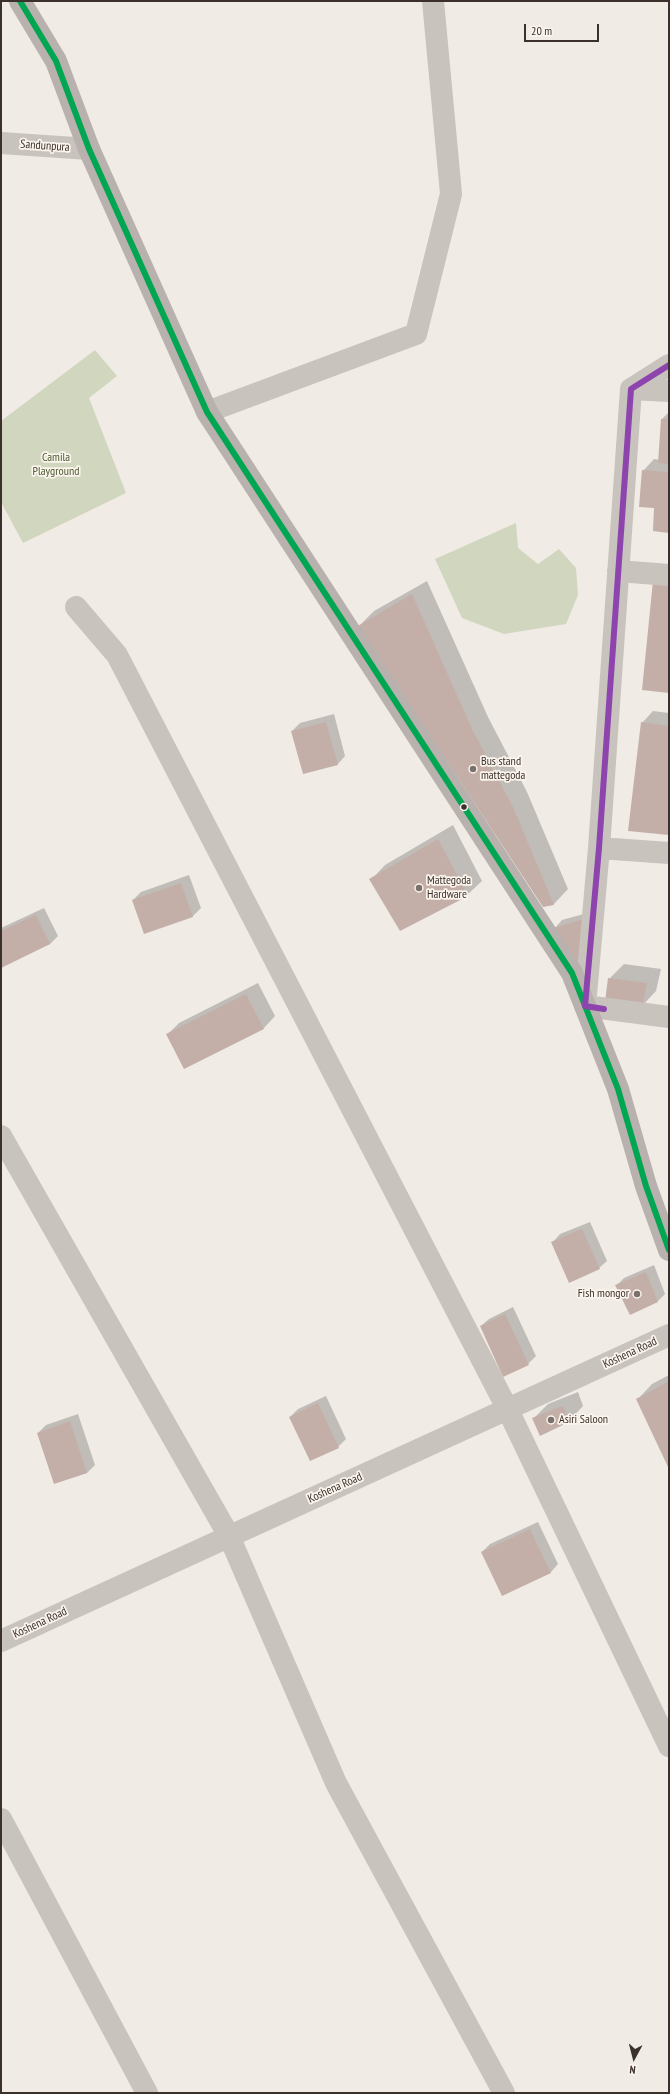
<!DOCTYPE html>
<html>
<head>
<meta charset="utf-8">
<style>
	body { margin:0 }
	#map { position:relative; width:670px; height:2094px; overflow:hidden; background:#f0ebe5; font-family:"PT Sans Narrow",sans-serif }
	canvas { display:block }
	.frame { position:absolute; inset:0; border:2px solid #3b302b; pointer-events:none }
	.north { position:absolute; left:614px; top:2038px; width:40px; height:40px; -webkit-text-stroke:3px #fbf5ee; paint-order:stroke; rotate:187deg; font-size:11px; font-weight:700; line-height:16px; text-align:center; color:#3b302b }
	.north::after { content:''; display:block; margin:auto; width:14px; height:18px; background:#3b302b; clip-path:polygon(50% 0,100% 100%,50% 72%,0 100%) }
	.scale { position:absolute; left:524px; top:24px; width:75px; height:18px; box-sizing:border-box; border:2px solid #3b302b; border-top:0; padding-left:5px; font-size:12px; line-height:14px; white-space:nowrap; color:#3b302b; -webkit-text-stroke:3px #fbf5ee; paint-order:stroke }
</style>
</head>
<body>
<div id="map">
<canvas width="670" height="2094"></canvas>
<div class="frame"></div>
<div class="north">N</div>
<div class="scale">20 m</div>
</div>
<script>
const g = document.querySelector('canvas').getContext('2d');
g.lineJoin = 'round';
function fillPath(path, color) { g.fillStyle = color; g.fill(path, 'evenodd'); }
function trace(path, color, width, dash) { g.strokeStyle = color; g.lineWidth = width; g.lineCap = dash ? 'butt' : 'round'; g.setLineDash(dash || []); g.stroke(path); }
function drawText(font, color, halo, rows, align = 'center') {
  g.font = font + ' "PT Sans Narrow",sans-serif'; g.lineWidth = 3.5; g.setLineDash([]); g.textBaseline = 'middle'; g.strokeStyle = halo; g.fillStyle = color; for (const [text, x, y, turn = 0] of rows) {
    g.save(); g.translate(x, y); g.rotate((+turn || 0) * Math.PI / 180); g.textAlign = isNaN(turn) ? turn : align; if (halo) g.strokeText(text, 0, 0); g.fillText(text, 0, 0); g.restore();
  }
}
const green = new Path2D(`
	M 95,350 L 117,376 L 89,398 L 126,493 L 23,543 L 1,502 L 1,421 Z
	M 516,523 L 518,548 L 538,564 L 559,549 L 576,568 L 578,595 L 566,624 L 504,634 L 462,618 L 435,559 Z`);
const shadow = new Path2D(`
	M 669,412 L 669,532 L 656,507 L 643,471 L 654,459 L 660,460 L 662,419 Z
	M 427,581 L 488,717 L 527,792 L 568,889 L 554,904 L 544,906 L 359,626 L 374,611 Z
	M 653,711 L 669,713 L 669,834 L 642,723 Z
	M 334,714 L 345,756 L 338,764 L 292,731 L 300,723 Z
	M 453,825 L 482,881 L 467,895 L 371,880 L 385,865 Z
	M 189,875 L 201,908 L 193,916 L 144,932 L 133,900 L 141,892 Z
	M 44,908 L 58,936 L 50,944 L 1,967 L 1,928 Z
	M 591,912 L 581,974 L 555,928 L 562,920 Z
	M 624,964 L 661,969 L 656,991 L 642,1006 L 609,979 Z
	M 258,983 L 275,1016 L 264,1028 L 184,1068 L 167,1035 L 179,1023 Z
	M 590,1222 L 607,1261 L 599,1268 L 553,1242 L 560,1234 Z
	M 654,1265 L 665,1294 L 658,1301 L 616,1286 L 624,1278 Z
	M 513,1307 L 536,1356 L 528,1364 L 481,1326 L 489,1319 Z
	M 669,1375 L 669,1466 L 638,1399 L 652,1384 Z
	M 578,1392 L 583,1406 L 569,1421 L 540,1434 L 533,1419 L 548,1404 Z
	M 326,1396 L 346,1439 L 338,1447 L 290,1417 L 298,1409 Z
	M 78,1414 L 95,1465 L 87,1473 L 55,1483 L 38,1433 L 46,1425 Z
	M 538,1522 L 558,1564 L 551,1572 L 502,1595 L 482,1552 L 490,1544 Z`);
const building = new Path2D(`
	M 661,419 L 669,419 L 669,464 L 658,463 Z
	M 642,470 L 669,472 L 669,533 L 653,531 L 654,508 L 639,507 Z
	M 653,581 L 669,582 L 669,693 L 642,690 Z
	M 412,594 L 473,731 L 513,807 L 554,905 L 543,907 L 358,626 Z
	M 326,722 L 338,765 L 303,774 L 291,731 Z
	M 641,722 L 669,726 L 669,835 L 628,831 Z
	M 438,839 L 468,896 L 400,931 L 369,879 Z
	M 181,883 L 193,917 L 144,934 L 132,900 Z
	M 36,915 L 50,944 L 1,968 L 1,931 Z
	M 584,919 L 581,975 L 553,928 Z
	M 608,978 L 647,983 L 642,1007 L 605,1002 Z
	M 246,994 L 264,1029 L 184,1069 L 166,1034 Z
	M 582,1229 L 600,1269 L 569,1283 L 551,1242 Z
	M 646,1272 L 658,1302 L 630,1315 L 615,1285 Z
	M 505,1314 L 529,1365 L 503,1377 L 480,1326 Z
	M 669,1381 L 669,1469 L 636,1399 Z
	M 318,1403 L 339,1448 L 310,1461 L 289,1417 Z
	M 563,1406 L 569,1422 L 540,1436 L 532,1418 Z
	M 70,1421 L 87,1473 L 54,1484 L 37,1433 Z
	M 530,1529 L 551,1573 L 502,1596 L 481,1552 Z`);
const minor = new Path2D(`
	M 1,143 L 89,149
	M 669,365 L 631,389 L 599,848 L 585,1006 L 669,1017
	M 631,389 L 669,391
	M 207,412 L 416,334 L 451,194 L 433,1
	M 618,571 L 669,575
	M 76,607 L 117,655 L 508,1410 L 669,1746
	M 599,848 L 669,853
	M 1,1136 L 229,1536 L 336,1783 L 504,2093
	M 1,1641 L 669,1335
	M 1,1819 L 147,2093`);
const primary = new Path2D(`
	M 20,1 L 56,61 L 89,149 L 207,412 L 572,973 L 618,1089 L 646,1186 L 669,1250`);
const bus1 = new Path2D(`
	M 20,1 L 56,61 L 89,149 L 207,412 L 572,973 L 618,1089 L 646,1186 L 669,1250`);
const bus2 = new Path2D(`
	M 604,1009 L 585,1006 L 599,848 L 631,389 L 669,365`);
const markers = [
	[473,769,4,"#7a716c"],
	[464,807,3.5,"#3b302b"],
	[419,888,4,"#7a716c"],
	[637,1294,4,"#7a716c"],
	[551,1420,4,"#7a716c"]
];
const streetNames = [
	["Sandunpura",45,146,4],
	["Koshena Road",630,1353,-25],
	["Koshena Road",335,1488,-24],
	["Koshena Road",40,1623,-25]
];
const parkNames = [
	["Camila",56,458],
	["Playground",56,472]
];
const poiNames = [
	["Bus stand",481,762],
	["mattegoda",481,776],
	["Mattegoda",427,881],
	["Hardware",427,895],
	["Fish mongor",629,1294,"right"],
	["Asiri Saloon",559,1420]
];
fillPath(green, '#d1d6bf');
fillPath(shadow, '#0003');
fillPath(building, '#c3afa7');
trace(minor, '#c9c3be', 22);
trace(primary, '#b8b1ad', 22);
trace(bus1, '#00a651', 6);
trace(bus2, '#8e44ad', 6);
for (const [x, y, r, color] of markers) { const dot = new Path2D(); dot.arc(x, y, r, 0, 2 * Math.PI); g.fillStyle = color; g.fill(dot); trace(dot, '#fbf5ee', 1.5); }
drawText('12px', '#3b302b', '#fbf5ee', streetNames);
drawText('12px', '#4a5a2e', '#fbf5ee', parkNames);
drawText('12px', '#3b302b', '#fbf5ee', poiNames, 'left');
</script>
</body>
</html>
